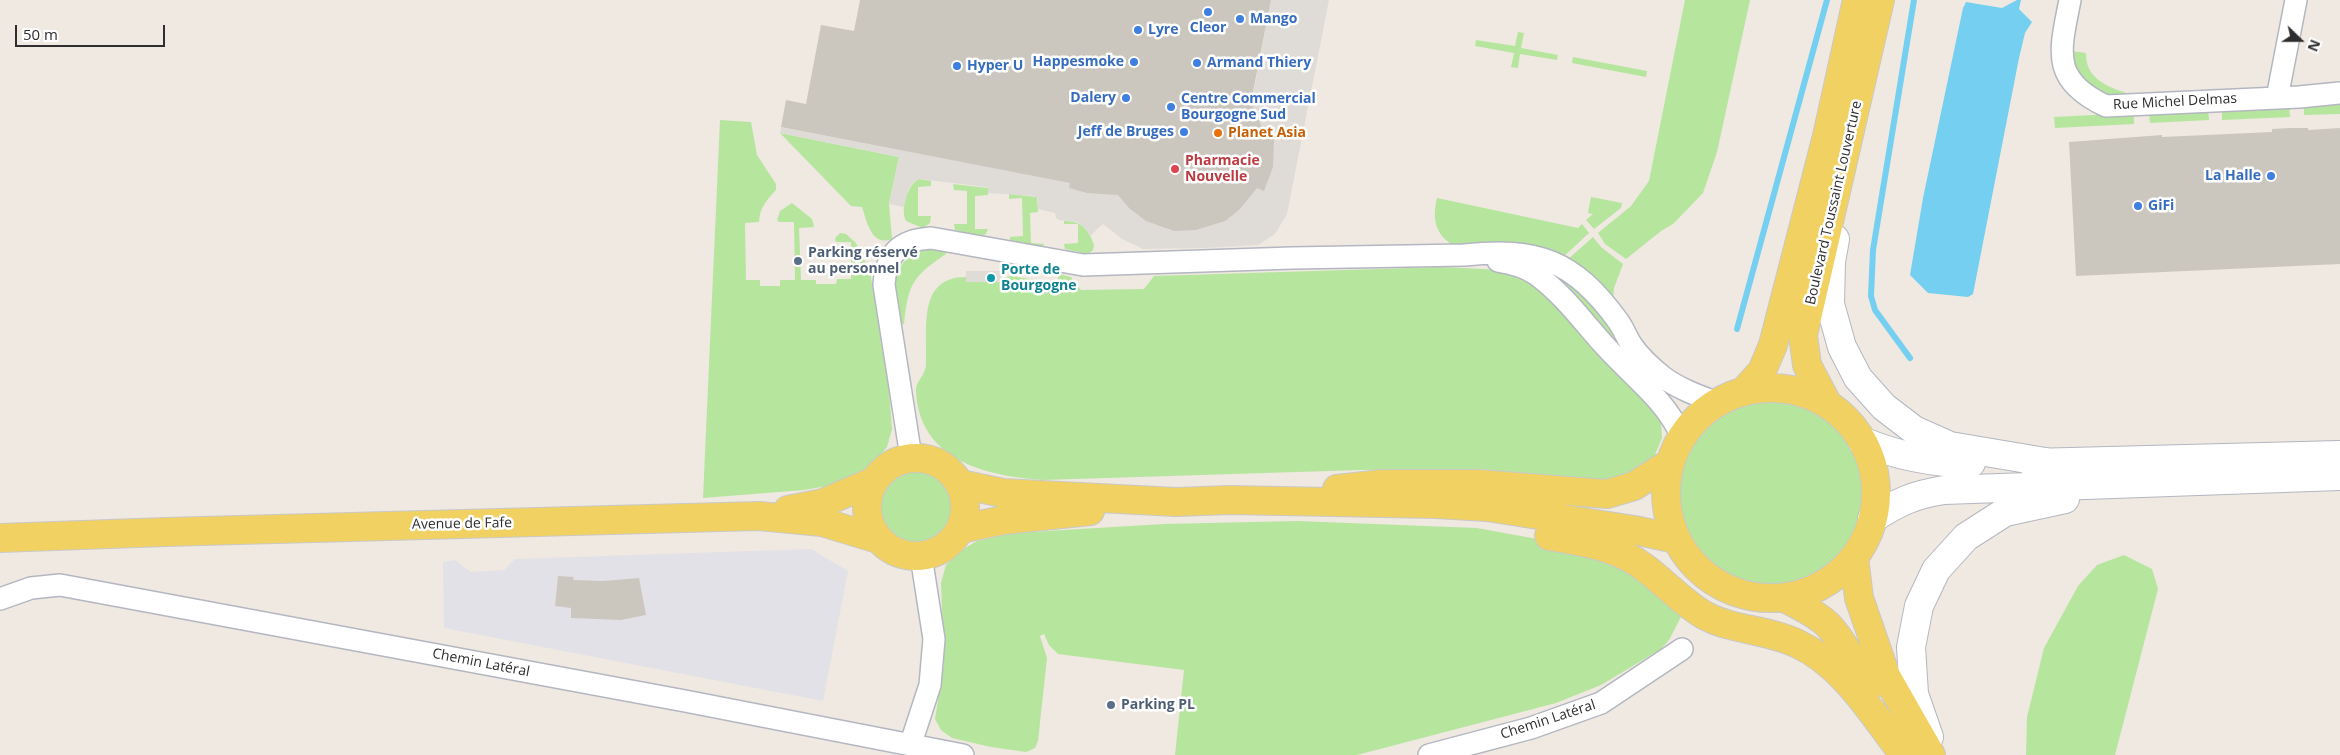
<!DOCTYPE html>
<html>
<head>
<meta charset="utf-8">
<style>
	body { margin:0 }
	#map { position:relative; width:2340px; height:755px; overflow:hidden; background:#efe9e1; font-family:"Open Sans",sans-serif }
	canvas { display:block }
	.north { position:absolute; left:2275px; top:15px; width:50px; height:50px; -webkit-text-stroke:4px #fff; paint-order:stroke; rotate:112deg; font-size:14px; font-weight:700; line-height:20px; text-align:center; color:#2e2e2e }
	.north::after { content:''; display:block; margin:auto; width:18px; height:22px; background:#2e2e2e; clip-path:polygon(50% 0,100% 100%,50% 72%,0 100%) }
	.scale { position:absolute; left:15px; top:25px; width:150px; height:22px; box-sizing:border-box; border:2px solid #2e2e2e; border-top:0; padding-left:6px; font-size:15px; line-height:18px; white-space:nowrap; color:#2e2e2e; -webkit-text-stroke:4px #fff; paint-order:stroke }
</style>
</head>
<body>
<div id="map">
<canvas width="2340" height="755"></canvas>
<div class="north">N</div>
<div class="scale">50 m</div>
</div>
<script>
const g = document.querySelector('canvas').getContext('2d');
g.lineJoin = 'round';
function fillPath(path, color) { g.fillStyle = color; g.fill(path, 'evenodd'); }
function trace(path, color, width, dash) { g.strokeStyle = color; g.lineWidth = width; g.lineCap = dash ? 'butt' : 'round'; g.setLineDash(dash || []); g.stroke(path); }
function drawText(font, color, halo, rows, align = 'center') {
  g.font = font + ' "Open Sans",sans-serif'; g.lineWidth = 5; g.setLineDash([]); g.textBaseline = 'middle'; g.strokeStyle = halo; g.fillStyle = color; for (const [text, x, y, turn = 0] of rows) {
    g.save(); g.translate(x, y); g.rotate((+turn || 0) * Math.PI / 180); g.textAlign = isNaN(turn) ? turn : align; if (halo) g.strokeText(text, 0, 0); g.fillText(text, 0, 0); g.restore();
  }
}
const industrial = new Path2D(`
	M 811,549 L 848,571 L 823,701 L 444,628 L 443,562 L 455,560 L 471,572 L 504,570 L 515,559 Z`);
const green = new Path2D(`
	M 1685,0 L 1750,0 L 1717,152 L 1703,193 L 1673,224 L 1661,231 L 1626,259 L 1605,244 L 1598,233 L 1631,206 L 1649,181 Z
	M 2077,0 L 2082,0 L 2072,51 L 2086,53 C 2085,77 2106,87 2127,93 L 2127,101 L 2109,101 L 2081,83 L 2068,52 Z
	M 1518,32 L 1524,33 L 1521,48 L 1558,55 L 1557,60 L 1520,54 L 1518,68 L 1511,67 L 1514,53 L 1475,46 L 1476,40 L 1515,46 Z
	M 1573,57 L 1647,71 L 1646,77 L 1572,63 Z
	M 2340,102 L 2340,114 L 2304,115 L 2304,104 Z
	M 2289,105 L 2290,117 L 2222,120 L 2222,108 Z
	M 2208,108 L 2209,120 L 2150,123 L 2149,112 Z
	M 2134,113 L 2134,124 L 2055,128 L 2054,117 Z
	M 720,120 L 751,122 L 757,155 L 776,184 L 776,190 C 766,201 760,207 759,222 L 745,223 L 746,280 L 760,280 L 760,286 L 780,286 L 780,280 L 795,280 L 794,222 L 779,222 L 777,220 L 780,211 L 792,203 L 812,219 L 814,227 L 799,228 L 801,280 L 816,280 L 816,284 L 836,284 L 837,279 L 851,279 L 851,242 L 836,242 L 835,238 L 840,233 L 846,234 L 856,243 L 870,271 L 889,390 L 892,429 L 887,447 L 876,461 L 863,473 L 827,486 L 804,490 L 703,498 Z
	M 780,133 L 899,157 L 889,204 L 892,239 C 871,247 867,221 862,207 L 851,206 Z
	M 919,179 L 931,181 L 931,186 L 918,187 L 918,216 L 931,216 L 930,223 L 923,228 L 906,221 C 900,209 907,185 919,179 Z
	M 953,184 L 988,188 L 988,195 L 975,196 L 975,229 L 988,229 L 986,234 L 981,236 L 955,230 L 954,224 L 967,224 L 967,191 L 954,190 Z
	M 1009,194 L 1037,197 L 1038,212 L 1030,213 L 1031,243 L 1044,244 L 1042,248 L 1010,241 L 1010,237 L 1023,236 L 1022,198 L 1009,199 Z
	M 1591,197 L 1622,203 L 1621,208 L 1594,229 L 1586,220 L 1593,214 L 1588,213 Z
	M 1437,198 L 1578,228 L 1582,224 L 1589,233 L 1561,259 L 1453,245 C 1435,234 1432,219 1437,198 Z
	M 1064,221 C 1080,220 1089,229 1094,245 L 1093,250 L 1088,254 L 1065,249 L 1064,244 L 1078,243 L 1078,224 L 1064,224 Z
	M 1593,237 L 1601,247 L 1623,264 L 1614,288 L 1613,302 L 1566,261 Z
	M 941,248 L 947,250 L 946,254 C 913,276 908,284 904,324 L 900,325 C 889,286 891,250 941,248 Z
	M 1442,267 L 1504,270 L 1541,287 L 1656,409 L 1661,423 L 1662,438 L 1654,457 L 1646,466 L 1637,471 L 1601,482 L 1481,469 L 1361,470 L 1042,480 C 986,476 919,460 916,391 C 915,382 926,375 926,364 C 928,331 916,277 966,277 L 966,282 L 1002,282 L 1002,278 L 1012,276 L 1057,284 L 1059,274 L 1071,277 L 1081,290 L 1144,289 L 1154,276 Z
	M 1558,268 L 1607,320 L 1618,349 L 1550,278 Z
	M1677 493a93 93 0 1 1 186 0a93 93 0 1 1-186 0Z
	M879 507a36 36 0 1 1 72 0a36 36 0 1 1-72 0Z
	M 1297,521 L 1477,528 L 1548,541 L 1619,562 L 1683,613 L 1669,640 L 1661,649 L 1601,685 L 1556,703 L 1357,755 L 1175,755 L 1184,670 L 1058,654 L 1049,645 L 1044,634 L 1040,636 L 1047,658 L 1038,741 L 1035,748 L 1026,752 L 991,747 L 952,738 L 941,730 L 935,719 L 944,664 L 941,583 L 946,565 L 960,551 L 977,541 L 1012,533 L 1164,524 Z
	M 2124,555 L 2152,569 L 2158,589 L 2115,755 L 2026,755 L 2027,717 L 2044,648 L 2078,586 L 2097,565 Z`);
const plaza = new Path2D(`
	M 1271,0 L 1329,0 L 1287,214 L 1275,234 L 1258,245 L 1204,248 L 1143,249 L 1122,239 L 1103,224 L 1090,236 L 1085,228 L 1077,222 L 1059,220 L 1056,218 L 1055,213 L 1038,209 L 1038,199 L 1035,196 L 988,193 L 988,188 L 986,187 L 919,179 L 914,182 L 908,190 L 904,207 L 889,204 L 899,157 L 780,133 L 781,127 L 1077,184 L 1248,120 Z
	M 966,271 L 1002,271 L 1002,282 L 966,282 Z`);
const water = new Path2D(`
	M 2017,0 L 2021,0 L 2019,9 L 2032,22 L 2025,33 L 2019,58 L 1973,294 L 1968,297 L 1928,293 L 1910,275 L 1923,198 L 1963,8 L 1966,2 L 2002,8 Z`);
const stream = new Path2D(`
	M 1737,329 L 1827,0
	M 1910,358 L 1875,310 L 1871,296 L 1873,250 L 1914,0`);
const building = new Path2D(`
	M 860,0 L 1271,0 L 1251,102 L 1267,139 L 1274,139 L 1273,167 L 1264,191 L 1257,188 L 1240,209 L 1225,221 L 1196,230 L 1174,231 L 1146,221 L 1129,208 L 1118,195 L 1087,193 L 1069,188 L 1070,183 L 781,127 L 786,100 L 806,104 L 821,25 L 854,31 Z
	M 2290,128 L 2308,128 L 2308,130 L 2340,128 L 2340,264 L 2076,276 L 2069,142 L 2162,135 L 2162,137 L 2272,132 L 2272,129 Z
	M 558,576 L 574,577 L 573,580 L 603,581 L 639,578 L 646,615 L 621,620 L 571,618 L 571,608 L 555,606 Z`);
const minor = new Path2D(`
	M 2070,0 C 2060,51 2050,80 2106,106 L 2299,97 L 2340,93
	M 2277,98 L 2296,0
	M 1498,261 C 1512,263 1526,267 1537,275 C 1564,295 1584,323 1606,347 C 1633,377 1665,399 1682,437
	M 911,457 L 884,285 C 886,254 899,240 931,238 L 1083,265 L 1292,258 L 1464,255 C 1537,247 1574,260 1618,321 C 1624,329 1627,339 1633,347 C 1640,357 1653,369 1663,377 C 1679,389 1699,396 1718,403
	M 0,599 L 31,588 L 60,585 L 685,701 L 963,755
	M 911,743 L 930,685 L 934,639 L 921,556
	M 1429,755 L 1531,728 L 1601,703 L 1682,649`);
const secondary = new Path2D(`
	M 1835,239 L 1831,262 L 1830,304 L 1842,347 L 1858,378 L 1884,407 L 1914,430 L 1950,446 L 2051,463
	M 1862,441 C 1895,455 1934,463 1971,463
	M 2032,463 L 2340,455
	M 1872,519 C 1898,502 1913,495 1944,490 L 2340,476
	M 1929,737 L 1914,694 L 1911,647 L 1919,606 L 1936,570 L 1966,537 L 2005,512 L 2065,499`);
const primary = new Path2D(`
	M1666 493a105 105 0 1 1 210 0a105 105 0 1 1-210 0Z
	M 1743,392 L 1762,371 L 1773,345 L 1827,136 L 1857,0
	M 1827,403 L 1807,365 L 1803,335 L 1880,0
	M867 507a49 49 0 1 1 98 0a49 49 0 1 1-98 0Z
	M 960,484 L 1003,493 L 1176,502 L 1229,500 L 1436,504 L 1487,507 L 1634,530 L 1676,539
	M 1337,489 L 1382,484 L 1479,484 L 1607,494 L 1634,486 L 1670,463
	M 788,510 L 823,503 L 874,481
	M 960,529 L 1004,520 L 1090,511
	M 1549,536 C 1583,542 1617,546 1645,568 C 1665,583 1682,602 1704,615 C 1733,631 1768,629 1798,644 C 1845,666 1873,715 1904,755
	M 0,538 L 165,532 L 759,516 L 822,522 L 878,539
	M 1854,557 L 1859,598 L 1886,676 L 1931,755
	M 1785,598 C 1799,606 1816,613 1828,625 C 1845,643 1856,668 1868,688`);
const markers = [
	[1208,12,5,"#3f7fe0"],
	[1240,19,5,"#3f7fe0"],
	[1138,30,5,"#3f7fe0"],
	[1134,62,5,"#3f7fe0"],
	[1197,63,5,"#3f7fe0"],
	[957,66,5,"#3f7fe0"],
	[1126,98,5,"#3f7fe0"],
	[1171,107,5,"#3f7fe0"],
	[1184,132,5,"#3f7fe0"],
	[1218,133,5,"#e8710a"],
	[1175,169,5,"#e0444e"],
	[2271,176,5,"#3f7fe0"],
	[2138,206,5,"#3f7fe0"],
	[798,261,5,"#5c6f8a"],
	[991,278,5,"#0f9aa8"],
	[1111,705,5,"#5c6f8a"]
];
const shopNames = [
	["Mango",1250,19],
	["Cleor",1208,28,"center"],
	["Lyre",1148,30],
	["Happesmoke",1124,62,"right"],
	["Armand Thiery",1207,63],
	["Hyper U",967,66],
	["Dalery",1116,98,"right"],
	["Centre Commercial",1181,99],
	["Bourgogne Sud",1181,115],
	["Jeff de Bruges",1174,132,"right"],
	["La Halle",2261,176,"right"],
	["GiFi",2148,206]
];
const streetNames = [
	["Rue Michel Delmas",2175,102,-3],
	["Boulevard Toussaint Louverture",1834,203,-77],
	["Avenue de Fafe",462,524,-1],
	["Chemin Latéral",481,663,11],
	["Chemin Latéral",1548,720,-18]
];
const foodNames = [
	["Planet Asia",1228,133]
];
const healthNames = [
	["Pharmacie",1185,161],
	["Nouvelle",1185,177]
];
const serviceNames = [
	["Parking réservé",808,253],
	["au personnel",808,269],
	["Parking PL",1121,705]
];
const cultureNames = [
	["Porte de",1001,270],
	["Bourgogne",1001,286]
];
fillPath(industrial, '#e3e1e8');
fillPath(green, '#b6e59e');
fillPath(plaza, '#dfdcd8');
fillPath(water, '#75cff0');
trace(stream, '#75cff0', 6);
fillPath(building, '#cbc7bf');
trace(minor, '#b4b7c1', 24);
trace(secondary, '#b4b7c1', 30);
trace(primary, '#c9c9c9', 30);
trace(minor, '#fff', 21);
trace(secondary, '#fff', 28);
trace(primary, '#f2d163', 28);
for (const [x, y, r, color] of markers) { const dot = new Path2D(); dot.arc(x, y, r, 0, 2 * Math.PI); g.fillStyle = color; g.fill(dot); trace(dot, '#fff', 2); }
drawText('bold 14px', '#366cbe', '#fff', shopNames, 'left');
drawText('14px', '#2e2e2e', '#fff', streetNames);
drawText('bold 14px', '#c56008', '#fff', foodNames, 'left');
drawText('bold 14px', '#be3a42', '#fff', healthNames, 'left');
drawText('bold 14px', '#4e5e75', '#fff', serviceNames, 'left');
drawText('bold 14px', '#0d838f', '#fff', cultureNames, 'left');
</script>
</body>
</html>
